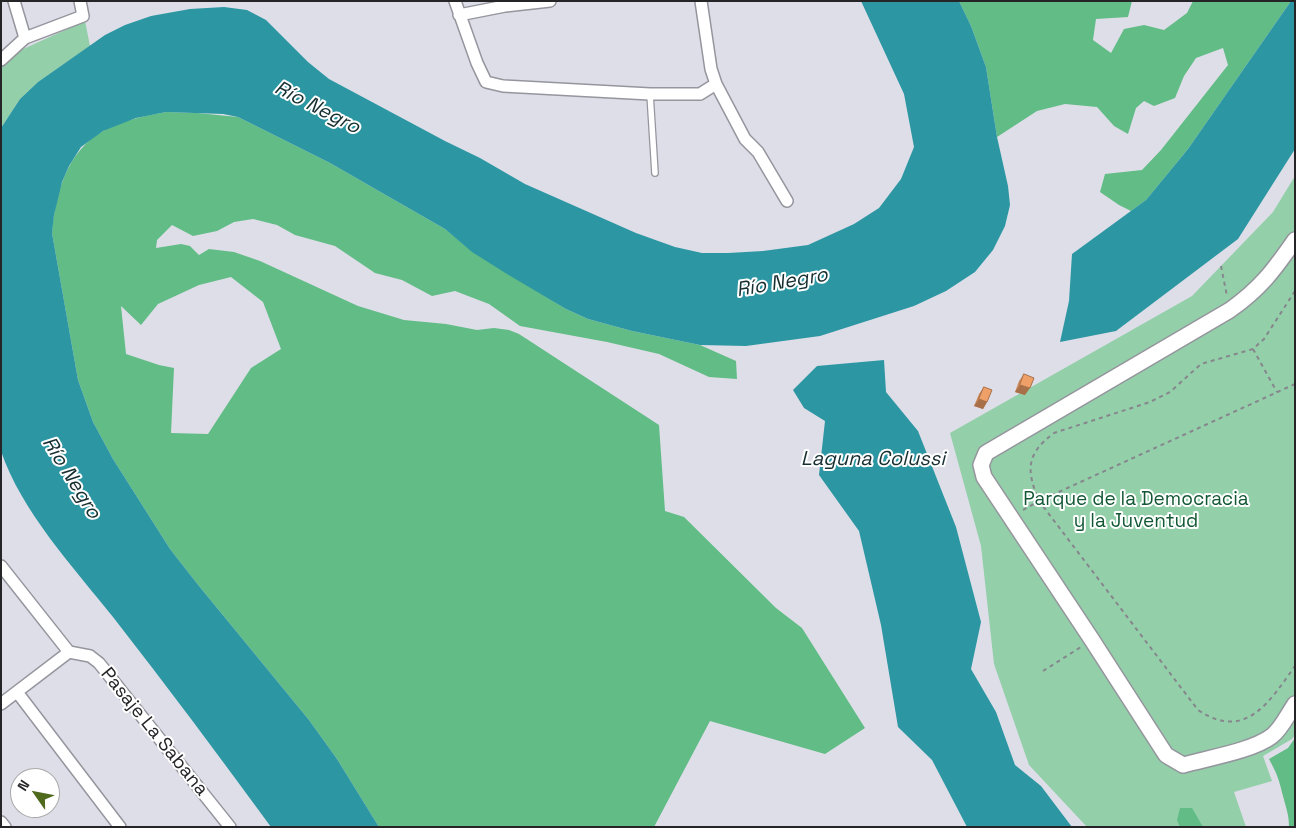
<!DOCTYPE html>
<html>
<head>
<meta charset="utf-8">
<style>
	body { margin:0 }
	#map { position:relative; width:1296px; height:828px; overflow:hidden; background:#dedee8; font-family:"Space Grotesk",sans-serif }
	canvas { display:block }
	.frame { position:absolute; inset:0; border:2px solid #252528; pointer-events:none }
	.north { position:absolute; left:10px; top:768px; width:50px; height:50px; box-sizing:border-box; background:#fff; border:1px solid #a8a8a9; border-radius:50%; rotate:303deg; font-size:14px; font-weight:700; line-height:20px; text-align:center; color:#252528 }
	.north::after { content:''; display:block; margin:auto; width:18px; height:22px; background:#4f6a1d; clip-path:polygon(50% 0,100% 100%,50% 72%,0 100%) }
</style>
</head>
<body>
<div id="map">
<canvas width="1296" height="828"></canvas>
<div class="frame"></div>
<div class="north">N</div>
</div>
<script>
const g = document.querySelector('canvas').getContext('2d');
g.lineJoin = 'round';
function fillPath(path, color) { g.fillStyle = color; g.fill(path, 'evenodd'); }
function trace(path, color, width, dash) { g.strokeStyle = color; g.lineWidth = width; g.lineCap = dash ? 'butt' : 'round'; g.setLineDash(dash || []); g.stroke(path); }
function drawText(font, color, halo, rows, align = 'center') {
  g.font = font + ' "Space Grotesk",sans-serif'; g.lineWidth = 4; g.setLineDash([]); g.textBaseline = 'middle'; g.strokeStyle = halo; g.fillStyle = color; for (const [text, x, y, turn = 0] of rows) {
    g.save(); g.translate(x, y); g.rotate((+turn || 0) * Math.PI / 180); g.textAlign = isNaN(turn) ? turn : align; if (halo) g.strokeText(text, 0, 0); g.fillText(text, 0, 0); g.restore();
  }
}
const green = new Path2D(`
	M 85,21 L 90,46 L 38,82 L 20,99 L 1,128 L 1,61 L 10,55 Z
	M 1295,176 L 1295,735 L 1292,739 L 1263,756 L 1272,781 L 1234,792 L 1246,827 L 1087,827 L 1029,765 L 994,664 L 981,546 L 950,433 L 1192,296 L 1273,212 Z`);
const forest = new Path2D(`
	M 959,1 L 1132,1 L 1128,17 L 1096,19 L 1093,40 L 1111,53 L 1124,29 L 1144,25 L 1164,30 L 1187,13 L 1193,1 L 1291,1 L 1188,149 L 1146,200 L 1131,211 L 1119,205 L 1100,192 L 1105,174 L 1142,170 L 1161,150 L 1228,65 L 1223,48 L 1196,58 L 1184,76 L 1175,98 L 1154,106 L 1144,101 L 1136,108 L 1128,134 L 1114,126 L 1097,107 L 1065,104 L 1037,111 L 997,137 L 986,67 L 971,26 Z
	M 166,112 L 197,113 L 238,117 L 330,163 L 445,229 L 473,252 L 566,309 L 588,319 L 632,331 L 700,345 L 736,361 L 737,379 L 709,377 L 659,354 L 607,342 L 520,326 L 489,304 L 455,291 L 432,296 L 402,280 L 375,273 L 335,246 L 295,235 L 277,225 L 253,219 L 234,222 L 217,231 L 193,236 L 172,225 L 157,240 L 156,248 L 181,244 L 190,246 L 199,255 L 209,249 L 234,252 L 260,261 L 358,306 L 404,320 L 446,324 L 477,330 L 494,328 L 509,330 L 519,334 L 659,425 L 665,511 L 684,517 L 776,608 L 802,628 L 865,728 L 825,754 L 710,721 L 654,827 L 379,827 L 337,759 L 309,720 L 199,586 L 170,549 L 113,459 L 93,422 L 78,380 L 52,233 C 55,194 67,151 103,131 C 122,120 145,116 166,112 ZM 231,277 L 263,302 L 281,349 L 251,368 L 208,434 L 171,433 L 174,368 L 159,365 L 126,354 L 121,306 L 141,325 L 158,304 L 199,285 Z
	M 1295,738 L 1295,827 L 1289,827 C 1289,814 1286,808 1283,796 C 1279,779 1277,774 1269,759 L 1288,748 Z
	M 1180,808 L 1192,808 L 1203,827 L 1180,827 L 1177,820 Z`);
const water = new Path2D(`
	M 861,1 L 959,1 L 971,26 L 986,67 L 997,137 L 1008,186 L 1010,205 L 1005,226 L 993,250 L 975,272 L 946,291 L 914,306 L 820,336 L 746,346 L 700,345 L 632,331 L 588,319 L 566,309 L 507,274 L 472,252 L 445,229 L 330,163 L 238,117 L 223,114 L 166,112 L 136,118 L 103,131 L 81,147 L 69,166 L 62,182 L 54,215 L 52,233 L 78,380 L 93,422 L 113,459 L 170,549 L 199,586 L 309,720 L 337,759 L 379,827 L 271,827 C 219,756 167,686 113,617 C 74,568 21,511 1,451 L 1,128 L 20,99 L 38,82 L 105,35 L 125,25 L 151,16 L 190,9 L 224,7 L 247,10 L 266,20 L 308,62 L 329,79 L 445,141 L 480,158 L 525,184 L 636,233 L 675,247 L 702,253 L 728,253 L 763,251 L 808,245 L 854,224 L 879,208 L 901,179 L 914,147 L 904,94 Z
	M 1291,1 L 1295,1 L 1295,149 L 1238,239 L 1116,331 L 1060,342 L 1069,301 L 1072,254 L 1146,200 L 1188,149 Z
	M 884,360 L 886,392 L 918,431 L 956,527 L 981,622 L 971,669 L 996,712 L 1015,765 L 1041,786 L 1072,827 L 967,827 L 932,760 L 898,727 L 881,625 L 859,531 L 819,475 L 825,421 L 804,408 L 793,390 L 817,366 Z`);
const path = new Path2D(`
	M 1221,266 L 1227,296
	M 1295,291 L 1264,339 L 1253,349 L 1201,364 L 1170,392 L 1150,402 L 1054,433 C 1026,454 1026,470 1039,501 L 1198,710 C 1246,742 1270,701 1295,666
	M 1253,349 L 1277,392
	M 1023,510 L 1039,501 L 1295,384
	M 1043,671 L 1081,647`);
const lane = new Path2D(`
	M 650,94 L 655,173`);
const street = new Path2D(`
	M 14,1 L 25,38
	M 455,1 L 477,63 L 486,82 L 503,86 L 650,94 L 700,94 L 716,84
	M 701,1 L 711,69 L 716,84 L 745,139 L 758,152 L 787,201
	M 459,15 L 505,6 L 550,1
	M 1,60 L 25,38 L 83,16 L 80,1
	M 1,566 L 69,652
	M 69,652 L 90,656 L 99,663 L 230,827
	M 17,692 L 120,827
	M 1,704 L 69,652
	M 1,822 L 5,827`);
const secondary = new Path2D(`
	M 1295,240 C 1274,270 1261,288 1230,310 L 986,453 L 981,465 L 984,477 L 1092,640 L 1166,755 L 1183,765 C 1208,758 1252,751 1272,736 C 1282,728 1288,714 1295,704`);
const wall = new Path2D(`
	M 1024,374 L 1025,395 L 1015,392 L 1019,381 Z
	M 984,387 L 987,402 L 983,409 L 974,406 L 979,394 Z`);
const shadedWall = new Path2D(`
	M 1020,385 L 1030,388 L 1025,395 L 1015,392 Z
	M 979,399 L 987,402 L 983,409 L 974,406 Z`);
const building = new Path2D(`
	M 1024,374 L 1034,378 L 1030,388 L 1020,385 Z
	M 984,387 L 992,390 L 987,402 L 979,399 Z`);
const parkNames = [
	["Parque de la Democracia",1136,500],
	["y la Juventud",1136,522]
];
const streetNames = [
	["Pasaje La Sabana",154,732,51]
];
const waterNames = [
	["Río Negro",317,108,27],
	["Río Negro",782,283,-10],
	["Laguna Colussi",873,460],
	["Río Negro",71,478,58]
];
fillPath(green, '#93cfa9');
fillPath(forest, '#61bc86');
fillPath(water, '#2c97a3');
trace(lane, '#95959e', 8);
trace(street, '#95959e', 14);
trace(secondary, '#95959e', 18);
trace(path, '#86868d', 2, [4, 4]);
trace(lane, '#fff', 5.5);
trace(street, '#fff', 11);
trace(secondary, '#fff', 15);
fillPath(wall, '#ce8a59');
fillPath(shadedWall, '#a77049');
fillPath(building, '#efa068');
trace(building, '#a77049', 1);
drawText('19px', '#135834', '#fff', parkNames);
drawText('19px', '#252528', '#fff', streetNames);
drawText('italic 20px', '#182f32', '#fff', waterNames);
</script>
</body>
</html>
